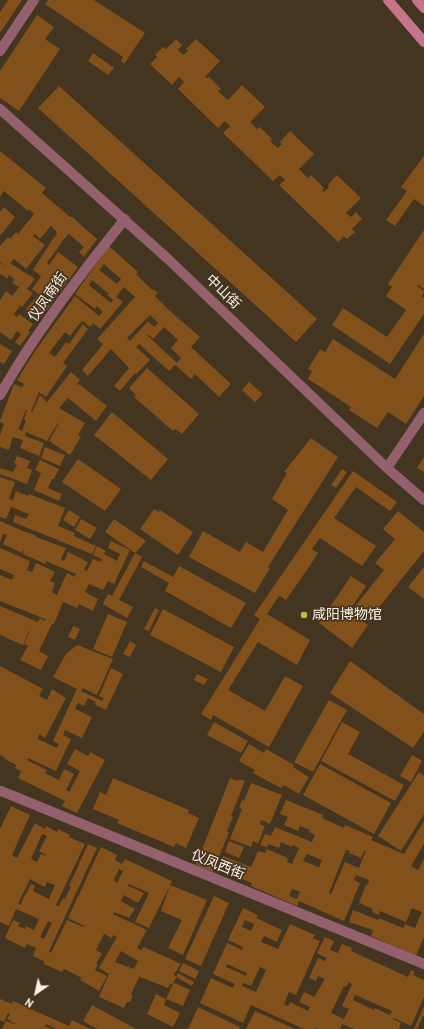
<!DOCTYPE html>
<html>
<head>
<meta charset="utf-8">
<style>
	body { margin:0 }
	#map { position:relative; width:424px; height:1029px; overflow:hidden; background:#433520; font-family:"PT Sans",sans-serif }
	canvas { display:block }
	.north { position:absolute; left:16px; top:973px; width:40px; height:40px; -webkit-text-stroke:3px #433520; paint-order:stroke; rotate:214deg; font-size:11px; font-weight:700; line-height:16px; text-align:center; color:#fcf3e6 }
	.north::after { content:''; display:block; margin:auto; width:14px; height:18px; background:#fcf3e6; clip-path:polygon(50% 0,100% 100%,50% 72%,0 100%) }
</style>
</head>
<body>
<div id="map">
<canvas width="424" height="1029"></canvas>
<div class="north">N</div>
</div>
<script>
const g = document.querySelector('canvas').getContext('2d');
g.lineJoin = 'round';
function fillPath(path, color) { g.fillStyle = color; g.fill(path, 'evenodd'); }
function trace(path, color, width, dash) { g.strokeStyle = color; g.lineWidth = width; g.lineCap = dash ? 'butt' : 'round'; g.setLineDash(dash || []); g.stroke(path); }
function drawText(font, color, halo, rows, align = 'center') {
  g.font = font + ' "PT Sans","Noto Sans SC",sans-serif'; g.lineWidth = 3.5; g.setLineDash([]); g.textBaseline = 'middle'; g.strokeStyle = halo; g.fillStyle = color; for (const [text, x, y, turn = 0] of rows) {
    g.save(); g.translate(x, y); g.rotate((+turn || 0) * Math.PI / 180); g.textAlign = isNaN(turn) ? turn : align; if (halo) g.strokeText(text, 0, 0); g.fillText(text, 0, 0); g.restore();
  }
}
const building = new Path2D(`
	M 8,0 L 22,0 L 0,33 L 0,12 Z
	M 48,0 L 94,0 L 145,33 L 124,64 L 121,61 L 123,57 L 45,4 Z
	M 37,15 L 54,27 L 45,39 L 60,49 L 19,111 L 0,98 L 0,71 Z
	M 176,39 L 182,45 L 178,50 L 183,55 L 188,51 L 186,49 L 196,39 L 220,61 L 205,77 L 207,78 L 209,77 L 221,89 L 218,91 L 228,100 L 242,85 L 265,107 L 250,122 L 257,129 L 260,127 L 272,139 L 270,141 L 278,148 L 282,144 L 280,142 L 290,131 L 314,154 L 299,169 L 308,178 L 311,175 L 324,188 L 322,190 L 324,192 L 329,187 L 328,185 L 337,175 L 361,198 L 346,213 L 351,217 L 356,212 L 362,219 L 352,229 L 355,232 L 347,239 L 344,236 L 338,242 L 279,185 L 285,180 L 280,175 L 273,181 L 223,133 L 230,126 L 225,121 L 218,128 L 178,89 L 184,82 L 179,77 L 172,85 L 150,64 L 157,57 L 155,55 L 163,47 L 166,49 Z
	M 93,53 L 114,68 L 108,75 L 88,61 Z
	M 59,86 L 317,319 L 296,342 L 38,108 Z
	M 0,151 L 46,188 L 42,193 L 70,217 L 72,217 L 97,239 L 84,257 L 79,252 L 84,247 L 69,234 L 64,239 L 47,263 L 49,265 L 58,252 L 78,267 L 51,304 L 45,299 L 53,284 L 49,281 L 41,296 L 32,289 L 41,276 L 33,270 L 54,237 L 57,236 L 56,234 L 57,232 L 51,226 L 40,239 L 35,234 L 33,236 L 45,245 L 26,269 L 14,259 L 10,263 L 35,279 L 27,289 L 33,293 L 22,307 L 20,306 L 14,314 L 17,317 L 19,314 L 33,324 L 28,331 L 30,332 L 20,346 L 15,342 L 21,334 L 17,331 L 11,340 L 0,332 L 0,300 L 6,291 L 12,296 L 19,287 L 12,283 L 15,280 L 9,275 L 7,279 L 1,274 L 0,275 L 0,263 L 6,267 L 0,262 L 0,246 L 8,237 L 10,239 L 16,232 L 18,234 L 34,214 L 29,209 L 28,211 L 4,191 L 0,197 Z
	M 424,156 L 424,206 L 414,199 L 395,226 L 386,220 L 407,191 L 401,187 Z
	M 4,207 L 15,217 L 0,236 L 0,212 Z
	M 424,230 L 424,289 L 418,285 L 417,286 L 424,291 L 422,297 L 424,298 L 424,314 L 390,364 L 332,325 L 343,308 L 387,337 L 406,310 L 386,296 L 392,287 L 388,284 Z
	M 109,246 L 138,272 L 136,274 L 152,290 L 153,289 L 158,293 L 155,296 L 170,311 L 200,337 L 191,347 L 231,384 L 219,397 L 195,374 L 191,379 L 175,365 L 169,371 L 139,344 L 136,347 L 150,360 L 136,374 L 135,373 L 120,391 L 114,386 L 129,368 L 111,349 L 88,376 L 82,370 L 103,344 L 97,339 L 135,297 L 124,287 L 116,297 L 123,302 L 100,329 L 93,323 L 90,327 L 83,321 L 80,323 L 70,336 L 65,332 L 49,353 L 55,357 L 66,342 L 69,344 L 83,324 L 88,329 L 63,363 L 67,366 L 46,397 L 39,392 L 31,412 L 32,412 L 40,395 L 47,402 L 71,372 L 80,380 L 77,384 L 78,385 L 79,384 L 107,406 L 96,421 L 68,398 L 59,408 L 85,423 L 78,435 L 81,437 L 70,455 L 49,441 L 59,423 L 58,423 L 47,441 L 26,432 L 25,436 L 44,443 L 39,456 L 20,448 L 23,440 L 13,437 L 9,450 L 0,447 L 0,435 L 4,424 L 0,422 L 0,421 L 14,384 L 22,387 L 24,384 L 17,380 L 35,351 L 75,296 L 99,316 L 103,312 L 97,306 L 95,309 L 75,294 ZM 104,264 L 121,279 L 117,284 L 99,270 ZM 92,280 L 109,294 L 107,295 L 113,300 L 111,303 L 89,285 ZM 150,315 L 158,323 L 154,327 L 148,321 L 130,341 L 127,338 ZM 164,327 L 178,340 L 171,348 L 181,358 L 177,363 L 147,335 L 148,334 L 153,339 ZM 26,409 L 27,410 L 24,419 L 26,421 L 22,431 L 19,429 L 18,430 Z
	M 37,296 L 50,306 L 39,319 L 26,309 Z
	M 424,334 L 424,396 L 406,424 L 388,412 L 377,428 L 349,410 L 351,407 L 308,379 L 312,371 L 308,369 L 320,349 L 325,352 L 333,339 L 395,379 Z
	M 0,344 L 12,351 L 4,364 L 0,362 Z
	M 147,368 L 199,414 L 182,434 L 175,429 L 173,431 L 134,397 L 136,395 L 129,388 Z
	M 249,382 L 263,394 L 255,402 L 242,390 Z
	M 112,412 L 168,459 L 151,480 L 94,435 Z
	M 311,438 L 338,457 L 268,567 L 270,568 L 255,593 L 189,557 L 203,531 L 240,552 L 246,542 L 263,552 L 288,510 L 272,499 L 287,473 L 284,472 Z
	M 45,447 L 65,455 L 60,466 L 41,458 Z
	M 17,456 L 30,461 L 27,468 L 32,470 L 27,484 L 0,474 L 0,468 L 13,472 L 17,464 L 14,463 Z
	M 424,457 L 424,472 L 417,468 Z
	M 78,459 L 121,489 L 105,511 L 62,482 Z
	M 40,460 L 59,469 L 54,479 L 52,479 L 48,488 L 62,494 L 59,501 L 34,490 L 41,473 L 35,470 Z
	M 342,469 L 347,472 L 336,488 L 331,485 Z
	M 353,471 L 397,502 L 390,511 L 356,487 L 334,518 L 376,546 L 362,566 L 320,538 L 312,549 L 318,553 L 309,567 L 286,600 L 279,596 L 267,614 L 310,640 L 297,665 L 258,642 L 228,690 L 265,711 L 285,676 L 303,686 L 269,747 L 213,715 L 211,720 L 201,714 L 257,624 L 260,619 L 254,615 Z
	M 0,477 L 15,482 L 9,499 L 13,500 L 16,491 L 28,496 L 29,494 L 65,508 L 58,526 L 75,533 L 74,536 L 96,546 L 92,554 L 13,522 L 15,515 L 26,519 L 29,514 L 21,511 L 11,507 L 6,519 L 0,517 Z
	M 154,509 L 159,512 L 160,510 L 193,532 L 178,555 L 140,529 Z
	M 69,510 L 80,517 L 74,527 L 63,520 Z
	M 398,511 L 424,532 L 424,551 L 368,621 L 353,609 L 384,570 L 375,563 L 395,539 L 383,529 Z
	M 81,519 L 97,528 L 90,539 L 75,530 Z
	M 114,519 L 146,541 L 135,553 L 105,532 Z
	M 0,521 L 23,531 L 37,536 L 36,537 L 66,548 L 61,559 L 64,561 L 68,552 L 88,562 L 84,570 L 87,571 L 93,559 L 100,562 L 102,559 L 93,555 L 97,546 L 106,551 L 104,554 L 117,561 L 120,554 L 108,548 L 111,541 L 130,550 L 114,584 L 108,581 L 103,590 L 89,584 L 85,592 L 98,599 L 93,611 L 79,604 L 77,608 L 63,602 L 54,624 L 52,624 L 39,651 L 48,656 L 41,670 L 20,660 L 28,646 L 24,644 L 30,631 L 29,631 L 23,645 L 0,635 L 0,606 L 38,622 L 40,618 L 45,621 L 45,619 L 0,601 L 0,575 L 12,580 L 14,575 L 0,569 L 0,548 L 30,561 L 27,570 L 32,572 L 36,563 L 55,572 L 50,581 L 55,583 L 52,592 L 57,595 L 67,573 L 75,577 L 76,574 L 46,561 L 45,564 L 23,554 L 24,549 L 22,553 L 3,544 L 7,535 L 3,534 L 0,542 Z
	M 135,553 L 142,557 L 119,600 L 133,607 L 127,618 L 103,604 L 108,594 L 112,596 Z
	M 144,561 L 173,577 L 179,566 L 246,603 L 231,628 L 165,591 L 169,583 L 141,567 Z
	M 424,567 L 424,599 L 408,587 Z
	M 351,576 L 366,586 L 349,611 L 368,625 L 352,648 L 319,623 Z
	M 155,608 L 159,610 L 149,631 L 144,629 Z
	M 163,609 L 234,647 L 221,672 L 150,635 Z
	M 108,614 L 127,622 L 112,657 L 93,649 Z
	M 73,626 L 80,629 L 75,640 L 68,637 Z
	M 130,641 L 136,645 L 130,657 L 123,654 Z
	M 77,645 L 113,659 L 97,695 L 83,688 L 81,691 L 102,701 L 104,698 L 99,696 L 111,668 L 123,674 L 106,710 L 95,705 L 96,702 L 88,698 L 84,706 L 78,703 L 75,709 L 92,717 L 82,738 L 65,730 L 63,735 L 71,739 L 56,771 L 28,758 L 27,760 L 47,770 L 45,773 L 59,780 L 64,769 L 74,774 L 66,790 L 69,792 L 80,771 L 67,764 L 75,749 L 88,756 L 90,752 L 105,760 L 77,813 L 62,806 L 65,801 L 18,778 L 21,771 L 15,768 L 16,765 L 5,759 L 5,758 L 0,755 L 0,666 L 43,689 L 39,696 L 47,700 L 52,689 L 66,698 L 45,738 L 39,734 L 38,739 L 57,748 L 59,744 L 53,741 L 77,689 L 53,677 L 66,654 Z
	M 350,661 L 424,714 L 424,732 L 413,748 L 330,693 Z
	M 197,674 L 208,679 L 204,685 L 194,680 Z
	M 329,700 L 347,710 L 313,772 L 294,762 Z
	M 214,722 L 248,741 L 241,753 L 207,735 Z
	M 342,722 L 360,732 L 348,754 L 404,785 L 395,801 L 321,761 Z
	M 249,744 L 264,753 L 266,749 L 294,765 L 293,767 L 309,777 L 299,794 L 284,785 L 281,788 L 253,773 L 255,770 L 239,761 Z
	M 412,755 L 422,761 L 411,782 L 400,776 Z
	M 320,764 L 391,803 L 374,834 L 303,795 Z
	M 419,772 L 424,776 L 424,814 L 401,851 L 378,836 Z
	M 113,778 L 189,810 L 188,813 L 199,818 L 186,848 L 176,843 L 174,847 L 117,823 L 119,820 L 93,809 L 100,792 L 106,795 Z
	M 230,778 L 238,781 L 239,779 L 245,781 L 231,816 L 233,817 L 227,831 L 229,832 L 213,872 L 196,865 Z
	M 251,783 L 282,795 L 270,824 L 261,820 L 260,824 L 265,826 L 258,844 L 253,841 L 251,847 L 230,839 L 242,809 L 239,808 L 242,800 L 244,801 Z
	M 286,800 L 323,815 L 322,818 L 344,828 L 345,825 L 373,837 L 371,840 L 404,854 L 424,821 L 424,844 L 411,866 L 418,870 L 424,859 L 424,937 L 416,956 L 371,936 L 373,930 L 349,922 L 353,910 L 378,920 L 379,918 L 403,928 L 405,924 L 415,928 L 422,912 L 412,908 L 406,922 L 380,911 L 379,915 L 372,912 L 373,909 L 359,903 L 366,884 L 368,885 L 369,880 L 356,875 L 354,880 L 360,883 L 344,921 L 299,901 L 297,906 L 251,886 L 252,883 L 218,870 L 223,856 L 251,867 L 258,851 L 265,853 L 267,849 L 288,858 L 287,862 L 292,864 L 299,848 L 293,845 L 292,847 L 281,842 L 279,848 L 268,844 L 267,847 L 260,845 L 265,834 L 271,836 L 275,827 L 312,842 L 315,835 L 309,832 L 310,830 L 300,826 L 298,831 L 284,825 L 288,817 L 280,814 ZM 346,850 L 350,851 L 349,853 L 361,858 L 364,851 L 366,852 L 365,853 L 359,868 L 345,862 L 331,894 L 329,893 ZM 307,854 L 322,860 L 319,867 L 303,861 ZM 292,889 L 300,892 L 297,899 L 289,896 Z
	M 11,806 L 30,815 L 12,855 L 17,858 L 35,823 L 45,829 L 46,826 L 57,832 L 58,829 L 70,835 L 69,837 L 85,844 L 56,905 L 59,906 L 63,898 L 65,899 L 71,887 L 69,886 L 88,844 L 97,848 L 49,951 L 51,953 L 67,920 L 83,927 L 84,926 L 68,918 L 101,847 L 117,855 L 115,860 L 122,864 L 125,859 L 172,881 L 149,928 L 135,922 L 149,893 L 129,884 L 128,886 L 144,893 L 138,903 L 124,895 L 121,901 L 135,909 L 129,918 L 114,912 L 113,914 L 147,930 L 137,948 L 143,951 L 142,949 L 144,947 L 181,964 L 174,974 L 176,977 L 173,984 L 175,983 L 190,990 L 183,1006 L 166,999 L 164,1005 L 180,1013 L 173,1027 L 147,1014 L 156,994 L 166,999 L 173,984 L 170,984 L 168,988 L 140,977 L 140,975 L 131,994 L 133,996 L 130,1002 L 127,1002 L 124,1008 L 99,997 L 109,974 L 99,968 L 117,937 L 113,935 L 112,938 L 104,934 L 96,950 L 102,954 L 96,964 L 98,964 L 95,970 L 107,976 L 99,991 L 80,980 L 82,978 L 64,969 L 62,972 L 44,964 L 44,961 L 33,956 L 36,948 L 27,944 L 25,948 L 5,938 L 13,920 L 20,923 L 18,926 L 25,929 L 26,926 L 34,930 L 39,919 L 16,909 L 9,926 L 0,922 L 0,829 ZM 42,834 L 47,836 L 39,851 L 46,855 L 45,856 L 41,854 L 37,862 L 31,859 ZM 119,869 L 123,871 L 117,883 L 114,880 ZM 30,879 L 45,887 L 47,882 L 55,885 L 49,899 L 33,891 L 35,886 L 31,884 L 20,905 L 18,904 ZM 48,921 L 52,923 L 44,939 L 40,937 ZM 121,951 L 138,961 L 134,969 L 115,962 Z
	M 229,841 L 244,847 L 239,858 L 225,852 Z
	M 170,885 L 207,900 L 183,955 L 168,948 L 182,920 L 161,911 Z
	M 214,896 L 229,903 L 201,966 L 185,959 Z
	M 243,908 L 258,915 L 256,918 L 282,930 L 277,942 L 264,936 L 261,942 L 278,949 L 290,924 L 315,935 L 313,938 L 320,941 L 296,995 L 289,992 L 284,1004 L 288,1006 L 290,1002 L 308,1011 L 310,1007 L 299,1002 L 304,992 L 314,997 L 325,979 L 318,976 L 316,981 L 309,978 L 318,958 L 325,961 L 327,958 L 317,953 L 325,937 L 334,941 L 330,950 L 338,953 L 342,944 L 352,948 L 351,951 L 408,977 L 411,970 L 415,972 L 413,975 L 424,980 L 424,997 L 411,1026 L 394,1018 L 393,1019 L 401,1023 L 399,1029 L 354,1029 L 342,1024 L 340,1029 L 319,1029 L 316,1028 L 316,1029 L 304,1029 L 251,1005 L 243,1023 L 200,1003 L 211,978 L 233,988 L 235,984 L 213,974 L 227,943 L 242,950 L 243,947 L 228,940 ZM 245,920 L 254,924 L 251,931 L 242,927 ZM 227,964 L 247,973 L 246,976 L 226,967 ZM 260,967 L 266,970 L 256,992 L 242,986 L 243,983 L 251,986 ZM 349,982 L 352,984 L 342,1006 L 349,1009 L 344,1019 L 331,1013 L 344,986 L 346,987 ZM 355,995 L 392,1011 L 390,1015 L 375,1008 L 374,1010 L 353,1000 Z
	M 183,963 L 199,971 L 195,979 L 179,971 Z
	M 178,973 L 194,982 L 192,986 L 176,977 Z
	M 0,999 L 12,1004 L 13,1001 L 69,1026 L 72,1020 L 90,1029 L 56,1029 L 46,1024 L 45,1026 L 51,1029 L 2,1029 L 6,1021 L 17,1025 L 7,1019 L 10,1014 L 8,1013 L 4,1022 L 0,1020 Z
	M 92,1005 L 136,1029 L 97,1029 L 83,1021 Z
	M 424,1006 L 424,1017 L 423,1016 L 417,1029 L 414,1029 Z
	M 198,1007 L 240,1027 L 239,1029 L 188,1029 Z
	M 255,1011 L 295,1029 L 246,1029 Z`);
const minor = new Path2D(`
	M 0,51 L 34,0
	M 0,395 C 35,333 80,275 125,219
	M 1,791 L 424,964`);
const tertiary = new Path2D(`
	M 0,109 L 168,259 L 387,468 L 424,500
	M 387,468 L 424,413`);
const secondary = new Path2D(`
	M 388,0 L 424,42
	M 417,0 L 424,8`);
const markers = [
	[304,615,4,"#bac046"]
];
const streetNames = [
	["中山街",223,292,44],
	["仪凤南街",48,297,-55],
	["仪凤西街",218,865,22]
];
const poiNames = [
	["咸阳博物馆",312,615]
];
fillPath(building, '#81501b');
trace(minor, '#93606d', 10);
trace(tertiary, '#93606d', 10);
trace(secondary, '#c5748b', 10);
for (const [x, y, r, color] of markers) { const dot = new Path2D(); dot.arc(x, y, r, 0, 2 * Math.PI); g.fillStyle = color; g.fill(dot); trace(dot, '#433520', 1.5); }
drawText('14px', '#fcf3e6', '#433520', streetNames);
drawText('14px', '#fcf3e6', '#433520', poiNames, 'left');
</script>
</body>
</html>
